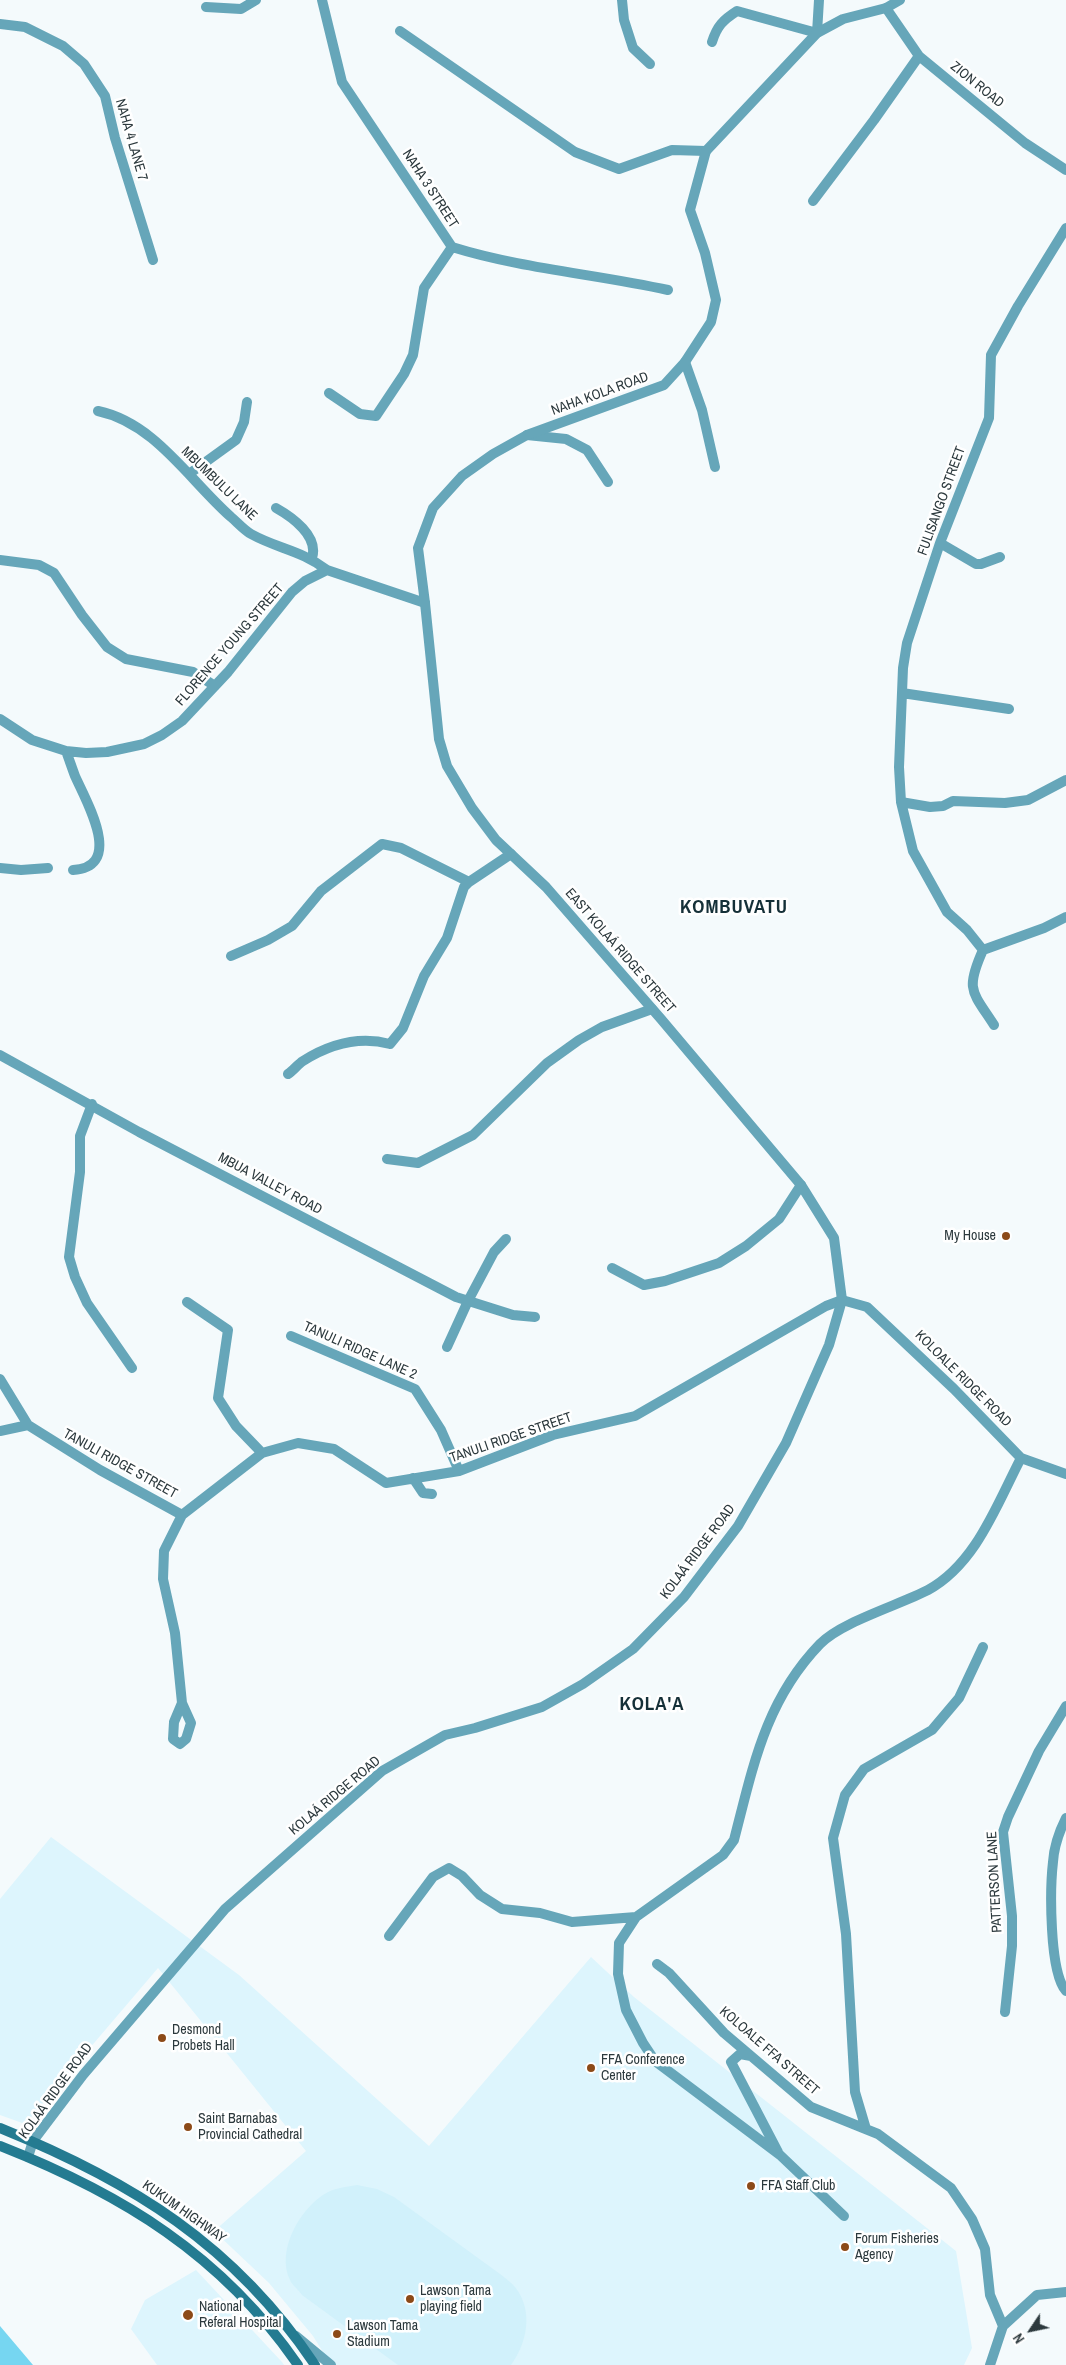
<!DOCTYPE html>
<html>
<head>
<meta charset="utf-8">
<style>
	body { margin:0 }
	#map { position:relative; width:1066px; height:2365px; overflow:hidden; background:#f4fafc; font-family:"Archivo Narrow",sans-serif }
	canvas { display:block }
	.north { position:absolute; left:1006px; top:2305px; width:50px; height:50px; -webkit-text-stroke:4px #fff; paint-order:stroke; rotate:236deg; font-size:14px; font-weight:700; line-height:20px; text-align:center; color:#2c393d }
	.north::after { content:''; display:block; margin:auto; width:18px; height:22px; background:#2c393d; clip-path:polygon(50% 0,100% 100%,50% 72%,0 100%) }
</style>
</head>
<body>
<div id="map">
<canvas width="1066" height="2365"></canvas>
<div class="north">N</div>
</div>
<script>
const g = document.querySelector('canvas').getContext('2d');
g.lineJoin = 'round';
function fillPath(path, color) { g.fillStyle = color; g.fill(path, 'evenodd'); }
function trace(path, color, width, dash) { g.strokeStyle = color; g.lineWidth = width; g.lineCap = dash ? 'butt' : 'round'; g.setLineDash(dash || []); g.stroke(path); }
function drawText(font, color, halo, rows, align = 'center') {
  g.font = font + ' "Archivo Narrow",sans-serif'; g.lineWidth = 5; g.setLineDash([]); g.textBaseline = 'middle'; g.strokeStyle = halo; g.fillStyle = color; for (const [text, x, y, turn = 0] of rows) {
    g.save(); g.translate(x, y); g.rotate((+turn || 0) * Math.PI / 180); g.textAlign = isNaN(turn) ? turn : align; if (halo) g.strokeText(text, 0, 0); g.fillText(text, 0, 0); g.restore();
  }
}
const built = new Path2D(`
	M 51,1837 L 239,1975 L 429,2146 L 591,1957 L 634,1997 L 956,2251 L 972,2348 L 964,2365 L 331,2365 L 313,2336 L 269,2283 L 214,2231 L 306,2151 L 158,1968 L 25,2124 L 0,2115 L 0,1899 Z
	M 196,2270 L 282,2362 L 284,2365 L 157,2365 L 131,2329 L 145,2300 Z`);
const green = new Path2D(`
	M 357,2185 L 377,2189 L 394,2197 L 500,2274 C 505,2278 511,2282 515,2287 C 534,2311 527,2343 511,2365 L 398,2365 L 302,2295 C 299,2290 292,2285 290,2280 C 276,2251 299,2211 323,2195 C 333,2188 345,2187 357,2185 Z`);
const water = new Path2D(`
	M 0,2326 L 33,2365 L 0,2365 Z`);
const minor = new Path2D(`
	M 322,0 L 342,82 L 452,247 C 523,269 596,274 668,290
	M 622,0 L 624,20 L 633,48 L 650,64
	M 206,7 L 241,9 L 256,0
	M 886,8 L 919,56 L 1025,143 L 1066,170
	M 0,24 L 25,27 L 63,46 L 84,64 L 105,96 L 115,138 L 153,260
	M 400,31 L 575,152 L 619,169 L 672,150 L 706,151
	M 712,42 C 717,26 723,20 737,11 L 817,33 L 819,0
	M 813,201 L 874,120 L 919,56
	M 1066,228 L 1018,306 L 991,355 L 989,418 L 940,543 L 907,643 L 903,668 L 899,767 L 901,802 L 913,851 L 947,912 L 967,930 L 983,950 L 1044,928 L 1066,917
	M 685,362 L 702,410 L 715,467
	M 329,393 L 360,414 L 376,416 L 404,374 L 413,355 L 424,288 L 452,247
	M 98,411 C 155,423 189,480 231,517 C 237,522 244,530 251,534 C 278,549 301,550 327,570
	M 527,435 L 566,439 L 587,450 L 608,482
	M 189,474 L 236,440 L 244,422 L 247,402
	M 276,508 C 292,517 319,536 312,558
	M 940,543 L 976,564 L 981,564 L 1000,557
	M 0,560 L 39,565 L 54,573 L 82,615 L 107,647 L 126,659 L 193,672 L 215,686
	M 902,693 L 1009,709
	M 0,719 L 32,740 L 66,751 L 86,753 L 107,752 L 144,744 L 162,735 L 182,721 L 228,672 L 292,592 L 305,581 L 327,570 L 425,603
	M 66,751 C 69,759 72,768 75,776 C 86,801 125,867 73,870
	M 901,802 L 930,807 L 943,806 L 953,801 L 1005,803 L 1028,800 L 1066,780
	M 0,868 L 21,870 L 48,868
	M 983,950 C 965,990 972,991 994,1025
	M 231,956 L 268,940 L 292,926 L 321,891 L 382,844 L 401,848 L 469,882 L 511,854
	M 0,1055 L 139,1132 L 456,1297 L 513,1315 L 535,1317
	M 288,1074 C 294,1070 298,1064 303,1061 C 330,1044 360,1036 390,1044 L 403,1028 L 424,976 L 447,938 L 464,887 L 469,882
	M 92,1104 L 80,1136 L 80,1172 L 69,1257 L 75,1277 L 87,1303 L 132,1368
	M 387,1159 L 418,1163 L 473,1135 L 547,1063 L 579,1040 L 602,1027 L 652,1009
	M 612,1268 L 644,1285 L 665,1281 L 719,1263 L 746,1246 L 779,1219 L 801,1185
	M 187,1302 L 228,1330 L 218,1398 L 236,1426 L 262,1453
	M 291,1336 L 415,1389 L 441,1430 L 459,1471
	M 447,1347 L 468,1301 L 494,1252 L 506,1239
	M 0,1379 L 28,1425 L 100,1470 L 182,1515 L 262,1453 L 298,1443 L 334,1449 L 386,1483 L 459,1471 L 553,1435 L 635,1416 L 826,1306 L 842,1300 L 867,1307 L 954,1389 L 1021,1458 L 1066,1474
	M 0,1431 L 28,1425
	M 413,1478 L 423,1493 L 432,1494
	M 182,1515 L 164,1551 L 163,1579 L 175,1633 L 182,1703 L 174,1722 L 173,1739 L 180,1744 L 186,1739 L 191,1723 L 182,1703
	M 1066,1818 C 1059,1832 1054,1846 1053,1862 C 1050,1888 1049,1972 1066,1991
	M 389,1936 L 433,1877 L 449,1868 L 462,1876 L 480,1895 L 502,1909 L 540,1913 L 572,1922 L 636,1917
	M 657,1964 L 669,1973 L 724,2033 L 811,2107 L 878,2134 L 951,2188 L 972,2219 L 985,2249 L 990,2295 L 1003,2326
	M 1005,2012 L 1012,1946 L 1012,1916 L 1003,1832 L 1008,1817 L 1039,1751 L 1066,1706
	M 751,2056 L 740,2054 L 731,2062 L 778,2152
	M 866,2129 L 855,2092 L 846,1934 L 833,1838 L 845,1795 L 864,1769 L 932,1730 L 959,1698 L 983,1647
	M 844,2216 L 780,2155 L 655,2061 L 643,2043 L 626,2010 L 618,1974 L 619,1943 L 636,1917 L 723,1855 L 734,1840 C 753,1767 765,1701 820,1644 C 841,1622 899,1605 928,1590 C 976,1564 997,1504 1021,1458
	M 296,2336 L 331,2365
	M 990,2365 L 1003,2326 L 1037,2295 L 1066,2292`);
const tertiary = new Path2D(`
	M 28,2157 L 33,2141 L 83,2075 L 225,1909 L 382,1771 L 445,1735 L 475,1728 L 542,1707 L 583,1684 L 633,1649 L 684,1597 L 738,1526 L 786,1443 L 829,1345 L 842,1300 L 834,1238 L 801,1185 L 661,1019 L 546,887 L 496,840 L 472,808 L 447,766 L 439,739 L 425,603 L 418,548 L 433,508 L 462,476 L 493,454 L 527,435 L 664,385 L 685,362 L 711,322 L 716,300 L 705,253 L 690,210 L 706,151 L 817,33 L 843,19 L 886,8 L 900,0`);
const secondary = new Path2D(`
	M 0,2128 C 131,2181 235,2245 315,2365
	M 0,2146 C 122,2194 222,2255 298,2365`);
const markers = [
	[1006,1236,5,"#8c4a18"],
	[162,2038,5,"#8c4a18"],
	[591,2068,5,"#8c4a18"],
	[188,2127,5,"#8c4a18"],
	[751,2186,5,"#8c4a18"],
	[845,2247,5,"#8c4a18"],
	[410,2299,5,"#8c4a18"],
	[188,2315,6,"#8c4a18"],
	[337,2334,5,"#8c4a18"]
];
const streetNames = [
	["ZION ROAD",977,85,39],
	["NAHA 4 LANE 7",131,140,74],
	["NAHA 3 STREET",430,189,57],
	["NAHA KOLA ROAD",600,394,-20],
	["MBUMBULU LANE",219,484,44],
	["FULISANGO STREET",942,501,-70],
	["FLORENCE YOUNG STREET",230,645,-49],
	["EAST KOLAÁ RIDGE STREET",620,951,49],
	["MBUA VALLEY ROAD",270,1184,28],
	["TANULI RIDGE LANE 2",360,1351,24],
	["KOLOALE RIDGE ROAD",963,1379,45],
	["TANULI RIDGE STREET",511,1438,-19],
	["TANULI RIDGE STREET",120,1464,29],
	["KOLAÁ RIDGE ROAD",698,1552,-53],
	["KOLAÁ RIDGE ROAD",335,1796,-40],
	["PATTERSON LANE",995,1882,-93],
	["KOLOALE FFA STREET",769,2051,41],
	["KOLAÁ RIDGE ROAD",56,2091,-54],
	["KUKUM HIGHWAY",184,2212,35]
];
const poiNames = [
	["My House",996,1236,"right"],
	["Desmond",172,2030],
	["Probets Hall",172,2046],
	["FFA Conference",601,2060],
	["Center",601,2076],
	["Saint Barnabas",198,2119],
	["Provincial Cathedral",198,2135],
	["FFA Staff Club",761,2186],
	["Forum Fisheries",855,2239],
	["Agency",855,2255],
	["Lawson Tama",420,2291],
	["playing field",420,2307],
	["National",199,2307],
	["Referal Hospital",199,2323],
	["Lawson Tama",347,2326],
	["Stadium",347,2342]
];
const districtNames = [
	["KOMBUVATU",734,908],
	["KOLA'A",652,1705]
];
fillPath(built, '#ddf5fd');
fillPath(green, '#d1f1fb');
fillPath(water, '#76d6f1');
trace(minor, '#66a6b9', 10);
trace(tertiary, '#66a6b9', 10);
trace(secondary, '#247b91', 10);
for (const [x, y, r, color] of markers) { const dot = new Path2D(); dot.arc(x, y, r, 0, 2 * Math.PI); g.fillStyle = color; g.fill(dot); trace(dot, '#fff', 2); }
drawText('14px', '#2c393d', '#fff', streetNames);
drawText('14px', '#2c393d', '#fff', poiNames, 'left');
g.letterSpacing = '1px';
drawText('bold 19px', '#153038', '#fff', districtNames);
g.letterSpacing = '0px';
</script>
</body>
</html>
